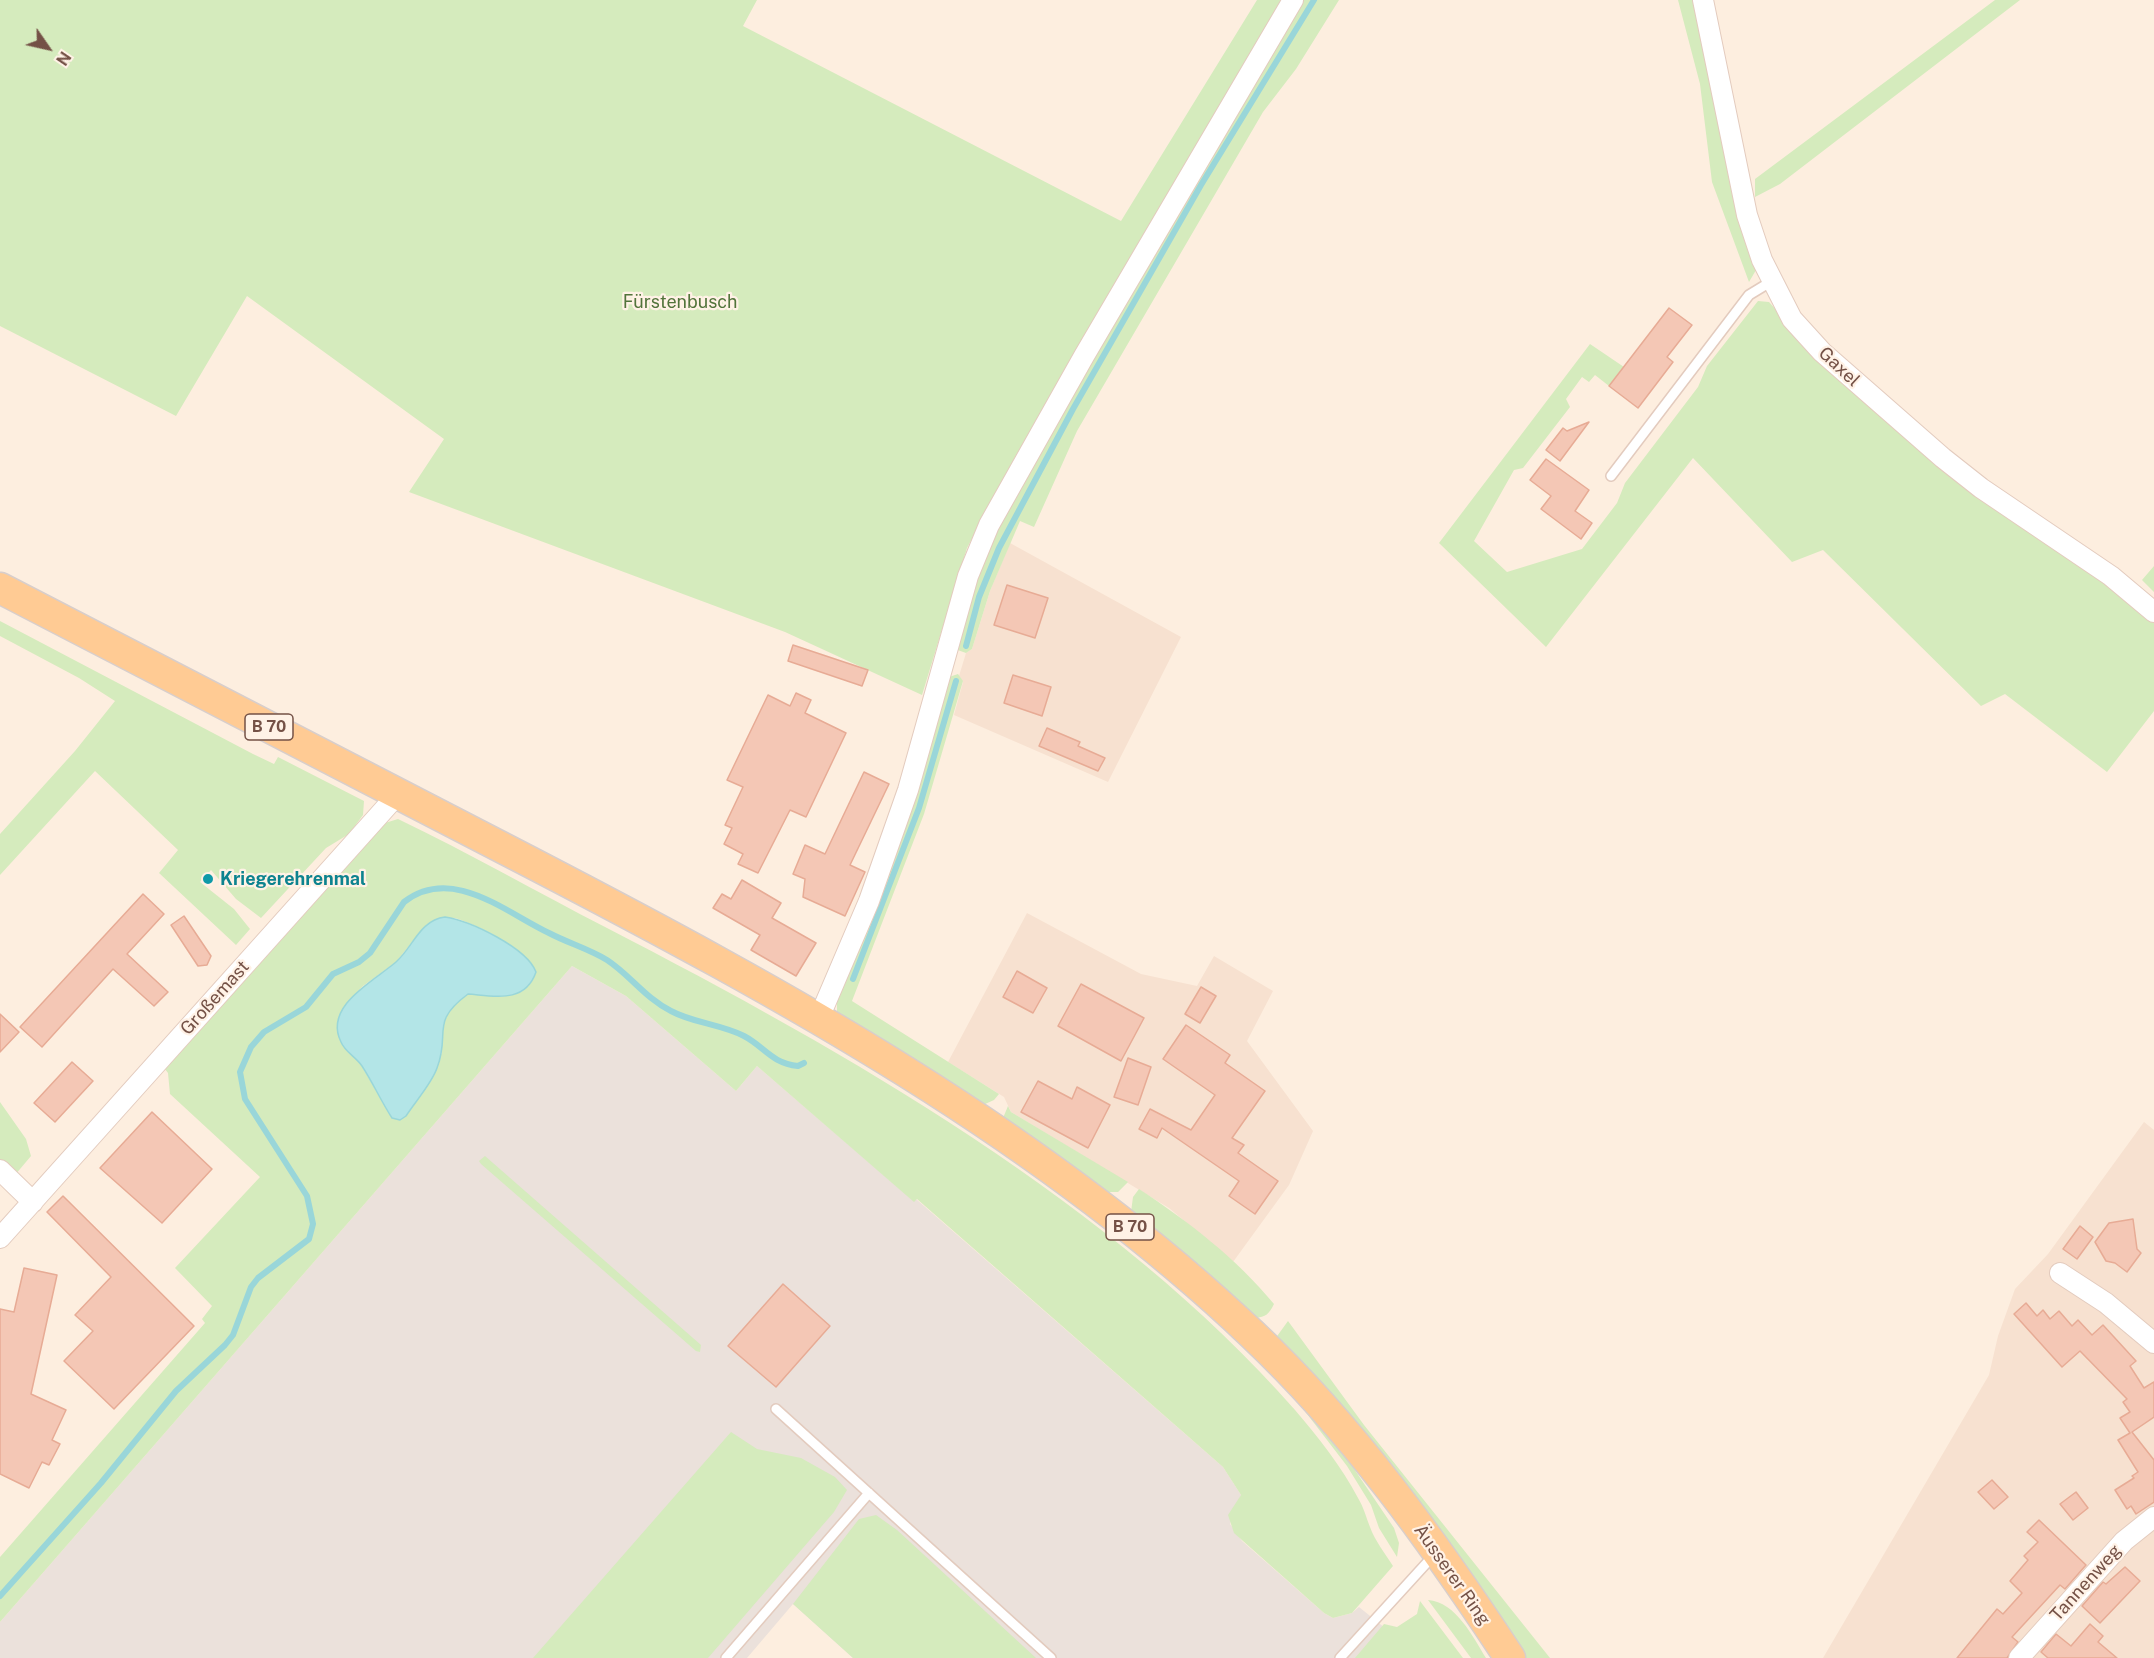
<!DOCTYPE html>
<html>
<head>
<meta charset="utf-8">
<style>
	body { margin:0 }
	#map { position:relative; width:2154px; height:1658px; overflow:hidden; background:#fdeedf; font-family:"Public Sans",sans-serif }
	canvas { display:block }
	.north { position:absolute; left:18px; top:18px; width:60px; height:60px; -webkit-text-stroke:4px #fff2e6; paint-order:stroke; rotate:124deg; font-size:16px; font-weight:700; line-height:24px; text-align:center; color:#745146 }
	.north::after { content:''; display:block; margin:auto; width:21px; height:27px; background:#745146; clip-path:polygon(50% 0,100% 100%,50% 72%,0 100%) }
</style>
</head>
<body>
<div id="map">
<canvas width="2154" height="1658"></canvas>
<div class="north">N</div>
</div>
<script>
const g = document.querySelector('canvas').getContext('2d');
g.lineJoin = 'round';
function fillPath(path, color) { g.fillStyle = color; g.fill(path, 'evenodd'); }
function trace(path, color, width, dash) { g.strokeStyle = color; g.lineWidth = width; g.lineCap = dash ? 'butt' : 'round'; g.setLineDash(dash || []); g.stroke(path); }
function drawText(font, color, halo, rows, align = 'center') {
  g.font = font + ' "Public Sans",sans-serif'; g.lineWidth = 4.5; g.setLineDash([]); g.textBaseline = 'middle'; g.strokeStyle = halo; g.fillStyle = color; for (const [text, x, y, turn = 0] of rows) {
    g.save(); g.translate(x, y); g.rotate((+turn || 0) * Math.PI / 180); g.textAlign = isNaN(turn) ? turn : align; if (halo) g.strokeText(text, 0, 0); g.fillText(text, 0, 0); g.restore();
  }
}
const residential = new Path2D(`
	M 1010,543 L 1181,637 L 1108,782 L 954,715 L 963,682 L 959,676 L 966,653 L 972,649 L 990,591 Z
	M 1027,913 L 1141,974 L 1197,986 L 1214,956 L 1273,991 L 1247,1041 L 1313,1131 L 1289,1185 L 1233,1262 L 1169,1208 L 1011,1112 L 1004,1097 L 948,1062 Z
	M 2144,1122 L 2154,1130 L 2154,1658 L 1823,1658 L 1989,1375 L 1998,1336 L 2015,1289 L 2048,1254 Z`);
const industrial = new Path2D(`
	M 572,966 L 626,996 L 736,1091 L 757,1066 L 914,1201 L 916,1199 L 1223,1467 L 1241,1495 L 1230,1524 L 1242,1541 L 1324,1613 L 1333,1618 L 1352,1613 L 1359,1607 L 1422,1658 L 853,1658 L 793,1604 L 747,1658 L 0,1658 L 0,1622 Z`);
const green = new Path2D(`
	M 0,0 L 757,0 L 743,26 L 1121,221 L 1257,0 L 1284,0 L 1015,457 L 967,548 L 922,695 L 785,632 L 409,492 L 444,439 L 247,296 L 176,416 L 0,326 Z
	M 1300,0 L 1339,0 L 1296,69 L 1263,112 L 1077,431 L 1034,527 L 1020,521 L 990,591 L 972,649 L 966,653 L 952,648 L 987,540 Z
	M 1678,0 L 1697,0 L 1755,264 L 1756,270 L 1749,282 L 1712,182 L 1700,84 Z
	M 1995,0 L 2020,0 L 1780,184 L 1755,197 L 1755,179 Z
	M 1758,301 L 1769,302 L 1812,350 L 2103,577 L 2154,621 L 2154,711 L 2107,772 L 2005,694 L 1981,706 L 1823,550 L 1792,562 L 1693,458 L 1546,647 L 1439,543 L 1590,344 L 1624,367 L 1609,386 L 1595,375 L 1589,382 L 1582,377 L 1566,399 L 1570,407 L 1523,468 L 1514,470 L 1474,541 L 1507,572 L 1582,549 L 1617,503 L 1625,483 L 1698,387 L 1707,366 Z
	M 2154,566 L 2154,592 L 2142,580 Z
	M 0,621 L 253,754 L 274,764 L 278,757 L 364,801 L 363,815 L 349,834 L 326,848 L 261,918 L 236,899 L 211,870 L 200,882 L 234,909 L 250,929 L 236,945 L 159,873 L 178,850 L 95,771 L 0,875 L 0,834 L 75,751 L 115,701 L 79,678 L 0,636 Z
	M 958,674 L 963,681 L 924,814 L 852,1001 L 999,1094 L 994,1100 L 983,1105 L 837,1015 L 837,993 L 946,678 Z
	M 398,819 C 469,853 537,892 607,928 C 847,1052 1115,1204 1295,1410 C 1318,1437 1342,1467 1358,1498 C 1364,1508 1366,1517 1370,1527 C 1375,1541 1385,1553 1393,1566 L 1352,1613 L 1333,1618 L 1324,1613 L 1234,1533 L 1228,1515 L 1241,1495 L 1223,1467 L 917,1199 L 914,1202 L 757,1066 L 736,1091 L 626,996 L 572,966 L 0,1622 L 0,1557 L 205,1323 L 202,1319 L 212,1306 L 175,1268 L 260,1177 L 170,1094 L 168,1073 L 161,1064 L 385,823 ZM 455,918 C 478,925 528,950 536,972 C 525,1004 494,996 468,994 L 450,1008 L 442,1028 L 442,1053 L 406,1116 L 400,1120 L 392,1118 L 361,1065 L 347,1003 L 363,986 L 396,962 L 426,925 Z
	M 0,1102 L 26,1139 L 31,1156 L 15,1175 L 0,1162 Z
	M 1008,1106 L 1011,1112 L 1128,1182 L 1118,1192 L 1106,1192 L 1003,1118 Z
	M 485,1156 L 701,1345 L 700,1352 L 696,1351 L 481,1164 L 479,1161 Z
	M 1139,1189 C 1188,1221 1237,1259 1274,1304 C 1269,1314 1266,1317 1255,1318 L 1131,1212 L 1133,1197 Z
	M 1288,1321 L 1364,1425 L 1550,1658 L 1525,1658 L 1470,1576 L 1275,1339 Z
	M 1294,1397 L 1342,1451 L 1394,1528 L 1399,1543 L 1397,1557 L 1379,1528 L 1371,1505 L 1347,1466 Z
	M 731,1432 L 757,1449 L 801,1458 L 835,1477 L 847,1490 L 834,1512 L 708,1658 L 533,1658 Z
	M 876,1515 L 897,1530 L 1036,1658 L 853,1658 L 793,1604 L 859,1519 Z
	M 1428,1600 C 1456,1602 1473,1637 1486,1658 L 1471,1658 Z
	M 1420,1601 L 1463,1658 L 1355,1658 L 1384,1624 L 1397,1627 L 1417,1614 Z`);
const water = new Path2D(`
	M 445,917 C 471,921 527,948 536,972 C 525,1004 494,996 468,994 C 429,1023 451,1032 437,1068 C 432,1083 415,1102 406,1116 L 400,1120 L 392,1118 C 381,1101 373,1083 362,1066 C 356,1057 345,1052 341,1042 C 323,1006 374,981 396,962 C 413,947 420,920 445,917 Z`);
const stream = new Path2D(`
	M 966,646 L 979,597 L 999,548 L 1073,409 L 1201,185 L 1314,0
	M 853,979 L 919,808 L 956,681
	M 0,1596 L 101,1483 L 176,1391 L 225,1345 L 233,1335 L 251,1287 L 258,1278 L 309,1239 L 313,1224 L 307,1196 L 245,1099 L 240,1072 L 251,1047 L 264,1032 L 306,1007 L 333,974 L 359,962 L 370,953 L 404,902 C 452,865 505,912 549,933 C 568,943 589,949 607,960 C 630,975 645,998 671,1011 C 693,1023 720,1024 744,1036 C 765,1047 771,1063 798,1066 L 804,1063`);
const building = new Path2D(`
	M 1669,308 L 1692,325 L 1667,357 L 1673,362 L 1638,408 L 1609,386 Z
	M 1589,422 L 1560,461 L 1546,450 L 1563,428 L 1567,431 Z
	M 1546,459 L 1589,490 L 1575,511 L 1592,523 L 1581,539 L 1541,509 L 1551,496 L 1530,480 Z
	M 1007,585 L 1048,598 L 1035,638 L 994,625 Z
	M 793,645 L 868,670 L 862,686 L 788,661 Z
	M 1013,675 L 1051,687 L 1042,716 L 1004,703 Z
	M 796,693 L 811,700 L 805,713 L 846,733 L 806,817 L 790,810 L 758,873 L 738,864 L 743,854 L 724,844 L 732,828 L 725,825 L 743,787 L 727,780 L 768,695 L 790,706 Z
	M 1047,728 L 1080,742 L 1078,746 L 1105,758 L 1098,771 L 1039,746 Z
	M 864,772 L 889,784 L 850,865 L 865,872 L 845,916 L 803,897 L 805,879 L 793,874 L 805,845 L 825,854 Z
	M 742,880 L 781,903 L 772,918 L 816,943 L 796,976 L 751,950 L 760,935 L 713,908 L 722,894 L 731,899 Z
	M 143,894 L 164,914 L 127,954 L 168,992 L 154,1006 L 113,969 L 42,1047 L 20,1027 Z
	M 184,916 L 211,956 L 207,965 L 198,966 L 171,925 Z
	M 1017,971 L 1047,988 L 1033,1013 L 1003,997 Z
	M 1081,984 L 1144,1018 L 1121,1061 L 1058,1026 Z
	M 1201,987 L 1216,996 L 1200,1023 L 1185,1014 Z
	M 0,1014 L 19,1032 L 0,1052 Z
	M 1186,1025 L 1230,1055 L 1225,1063 L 1265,1091 L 1232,1138 L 1244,1145 L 1238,1153 L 1278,1181 L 1255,1214 L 1229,1196 L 1239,1181 L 1162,1128 L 1157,1138 L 1139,1129 L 1150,1109 L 1191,1130 L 1215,1095 L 1163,1059 Z
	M 1128,1058 L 1151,1067 L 1138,1105 L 1114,1097 Z
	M 72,1062 L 93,1081 L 55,1122 L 34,1103 Z
	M 1038,1081 L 1072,1099 L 1077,1087 L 1110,1105 L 1088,1148 L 1021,1112 Z
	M 152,1112 L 212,1169 L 162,1223 L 100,1168 Z
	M 63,1196 L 194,1326 L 114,1409 L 64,1361 L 93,1331 L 75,1315 L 111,1277 L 47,1212 Z
	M 2133,1219 L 2137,1249 L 2141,1253 L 2127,1272 L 2115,1263 L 2106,1261 L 2095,1242 L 2109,1223 Z
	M 2080,1226 L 2093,1237 L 2077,1259 L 2063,1249 Z
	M 24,1268 L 57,1275 L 31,1394 L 66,1410 L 52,1440 L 60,1444 L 49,1465 L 42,1462 L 29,1488 L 0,1474 L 0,1309 L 14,1312 Z
	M 783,1284 L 830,1326 L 776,1387 L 728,1346 Z
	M 2026,1303 L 2037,1316 L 2043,1310 L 2050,1319 L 2059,1311 L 2072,1326 L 2078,1320 L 2092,1335 L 2103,1325 L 2136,1361 L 2130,1366 L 2144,1388 L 2154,1382 L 2154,1417 L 2132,1432 L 2154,1460 L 2154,1502 L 2136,1514 L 2131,1506 L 2127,1509 L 2115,1490 L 2134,1478 L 2132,1476 L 2138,1472 L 2118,1440 L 2130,1433 L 2120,1418 L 2130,1412 L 2123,1402 L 2127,1399 L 2080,1351 L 2062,1367 L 2014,1314 Z
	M 1992,1480 L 2008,1497 L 1994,1509 L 1978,1492 Z
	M 2076,1492 L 2088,1508 L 2073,1520 L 2060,1504 Z
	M 2039,1520 L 2086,1565 L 2065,1589 L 2060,1585 L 2012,1637 L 2018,1642 L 2007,1658 L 1957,1658 L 1997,1609 L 2003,1614 L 2022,1593 L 2010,1581 L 2028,1560 L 2024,1556 L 2038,1542 L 2027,1532 Z
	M 2125,1567 L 2140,1581 L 2100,1623 L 2082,1606 L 2103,1582 L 2106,1584 Z
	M 2090,1624 L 2103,1636 L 2098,1642 L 2117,1658 L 2048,1658 L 2041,1652 L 2056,1634 L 2071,1646 Z`);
const lane = new Path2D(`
	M 1611,476 L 1749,295 L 1772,281
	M 776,1409 L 1051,1658
	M 726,1658 L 869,1493
	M 1340,1658 L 1433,1556`);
const street = new Path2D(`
	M 1703,0 L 1747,215 L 1762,260 L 1792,319 L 1822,352 L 1943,458 L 1981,488 L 2111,576 L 2154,612
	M 819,1018 L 869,901 L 908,790 L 968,576 L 989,525 L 1084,356 L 1293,0
	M 0,1170 L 33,1202
	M 0,1238 L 398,794
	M 2060,1273 L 2106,1303 L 2154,1343
	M 2019,1658 L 2124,1541 L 2154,1517`);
const primary = new Path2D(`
	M 0,588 C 176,679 352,770 528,861 C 784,994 1041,1134 1252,1334 C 1353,1429 1434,1543 1510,1658`);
const markers = [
	[208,879,6,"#0f9aa8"]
];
const shields = [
	[269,727,48],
	[1130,1227,48]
];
const shieldNames = [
	["B 70",269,727],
	["B 70",1130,1227]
];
const parkNames = [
	["Fürstenbusch",680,302]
];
const streetNames = [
	["Gaxel",1839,367,43],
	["Großemast",215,998,-48],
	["Äusserer Ring",1452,1575,55],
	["Tannenweg",2086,1583,-48]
];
const cultureNames = [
	["Kriegerehrenmal",220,879]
];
fillPath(residential, '#f7e1d0');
fillPath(industrial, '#ebe1db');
fillPath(green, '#d5ebbd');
fillPath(water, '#b3e5e7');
trace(water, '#99d6d9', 1.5);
trace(stream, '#99d6d9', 6);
fillPath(building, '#f4c7b5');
trace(building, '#e7ab95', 1.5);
trace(lane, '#e3cbbe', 12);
trace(street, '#e3cbbe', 22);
trace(primary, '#d8cecb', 33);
trace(lane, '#fff', 9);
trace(street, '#fff', 20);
trace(primary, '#ffcb94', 30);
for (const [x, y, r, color] of markers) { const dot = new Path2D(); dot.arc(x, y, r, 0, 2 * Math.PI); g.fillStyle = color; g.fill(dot); trace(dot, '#fff2e6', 2); }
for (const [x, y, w] of shields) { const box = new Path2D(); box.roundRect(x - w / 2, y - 13, w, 26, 4.5); g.fillStyle = '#fff2e6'; g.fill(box); trace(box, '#745146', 1.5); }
drawText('bold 16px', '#745146', null, shieldNames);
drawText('18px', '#52743b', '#fff2e6', parkNames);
drawText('18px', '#745146', '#fff2e6', streetNames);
drawText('bold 18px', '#0d838f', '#fff2e6', cultureNames, 'left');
</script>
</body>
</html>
